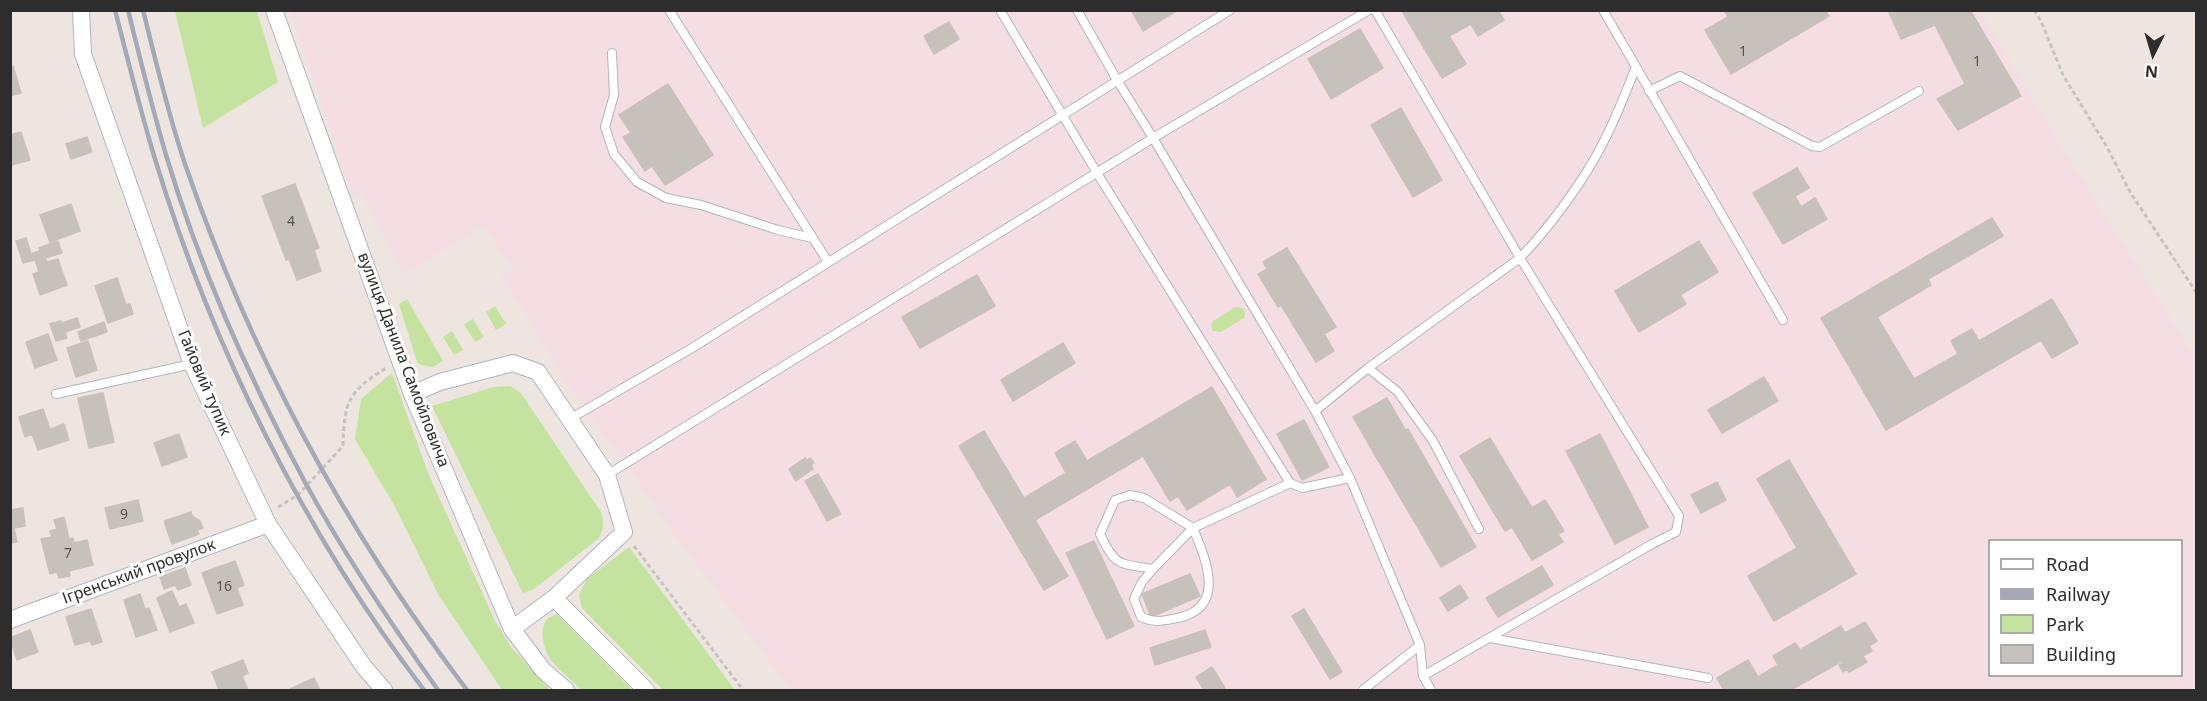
<!DOCTYPE html>
<html>
<head>
<meta charset="utf-8">
<style>
	body { margin:0 }
	#map { position:relative; width:2207px; height:701px; overflow:hidden; background:#eee5e0; font-family:"Noto Sans",sans-serif }
	canvas { display:block }
	.frame { position:absolute; inset:0; border:12px solid #2d2d2d; pointer-events:none }
	.legend { position:absolute; left:1988px; top:539px; width:195px; height:138px; box-sizing:border-box; background:#fff; border:2px solid #ababab; margin:0; padding:8px 10px; list-style:none; font-size:18px; color:#2d2d2d }
	.legend li { display:flex; align-items:center; gap:12px; height:30px }
	.legend b { width:30px; border:2px solid #ababab }
	.north { position:absolute; left:2123px; top:24px; width:60px; height:60px; -webkit-text-stroke:4px #fff; paint-order:stroke; rotate:185deg; font-size:16px; font-weight:700; line-height:24px; text-align:center; color:#2d2d2d }
	.north::after { content:''; display:block; margin:auto; width:21px; height:27px; background:#2d2d2d; clip-path:polygon(50% 0,100% 100%,50% 72%,0 100%) }
</style>
</head>
<body>
<div id="map">
<canvas width="2207" height="701"></canvas>
<div class="frame"></div>
<ul class="legend">
<li><b style="height:8px;background:#fff"></b>Road</li>
<li><b style="height:8px;background:#a3a9b7"></b>Railway</li>
<li><b style="height:16px;background:#c3e39e"></b>Park</li>
<li><b style="height:16px;background:#c7c1bb"></b>Building</li>
</ul>
<div class="north">N</div>
</div>
<script>
const g = document.querySelector('canvas').getContext('2d');
g.lineJoin = 'round';
function fillPath(path, color) { g.fillStyle = color; g.fill(path, 'evenodd'); }
function trace(path, color, width, dash) { g.strokeStyle = color; g.lineWidth = width; g.lineCap = dash ? 'butt' : 'round'; g.setLineDash(dash || []); g.stroke(path); }
function drawText(font, color, halo, rows, align = 'center') {
  g.font = font + ' "Noto Sans",sans-serif'; g.lineWidth = 6; g.setLineDash([]); g.textBaseline = 'middle'; g.strokeStyle = halo; g.fillStyle = color; for (const [text, x, y, turn = 0] of rows) {
    g.save(); g.translate(x, y); g.rotate((+turn || 0) * Math.PI / 180); g.textAlign = isNaN(turn) ? turn : align; if (halo) g.strokeText(text, 0, 0); g.fillText(text, 0, 0); g.restore();
  }
}
const medical = new Path2D(`
	M 291,11 L 1980,11 L 2058,142 L 2196,358 L 2196,690 L 791,690 L 673,533 L 637,479 L 572,391 L 517,300 L 500,276 L 513,268 L 484,226 L 404,274 L 361,194 L 352,197 ZM 1990,540 L 2182,540 L 2182,676 L 1990,676 Z`);
const green = new Path2D(`
	M 175,11 L 257,11 L 278,82 L 203,128 Z
	M 407,299 L 443,361 L 433,367 L 421,365 L 417,362 L 399,304 Z
	M 495,306 L 506,324 L 496,330 L 486,312 Z
	M 1235,307 L 1243,308 L 1245,313 L 1244,318 L 1221,332 L 1213,331 L 1211,326 L 1213,321 Z
	M 473,319 L 484,337 L 475,342 L 464,324 Z
	M 452,331 L 463,350 L 454,355 L 443,337 Z
	M 392,373 L 428,473 L 494,619 L 511,647 L 550,690 L 502,690 L 439,596 L 394,505 L 355,439 L 361,399 Z
	M 510,386 L 521,393 L 601,512 C 604,522 604,531 598,539 L 534,589 L 523,593 L 432,406 L 494,387 Z
	M 629,547 L 735,690 L 663,690 L 582,608 L 579,595 L 587,579 Z
	M 557,614 L 632,690 L 582,690 C 572,680 556,669 549,657 C 541,642 537,619 557,614 Z`);
const building = new Path2D(`
	M 1131,10 L 1178,10 L 1143,31 Z
	M 1408,10 L 1498,10 L 1504,20 L 1478,36 L 1471,24 L 1449,36 L 1466,64 L 1442,78 L 1403,13 Z
	M 1724,10 L 1825,10 L 1829,16 L 1731,74 L 1705,30 L 1728,17 Z
	M 1888,10 L 1970,10 L 2021,96 L 1958,130 L 1937,99 L 1965,84 L 1935,25 L 1901,39 Z
	M 949,22 L 959,39 L 934,54 L 924,36 Z
	M 1360,29 L 1383,68 L 1331,99 L 1308,59 Z
	M 10,66 L 13,66 L 21,93 L 10,96 Z
	M 668,84 L 713,155 L 665,185 L 652,166 L 645,171 L 623,137 L 631,133 L 619,115 Z
	M 1401,108 L 1442,180 L 1413,197 L 1371,125 Z
	M 21,132 L 30,160 L 12,165 L 10,135 Z
	M 87,137 L 92,152 L 71,159 L 66,144 Z
	M 1797,168 L 1809,188 L 1795,196 L 1801,207 L 1815,198 L 1827,219 L 1783,244 L 1753,193 Z
	M 295,184 L 319,248 L 314,250 L 321,271 L 297,280 L 289,259 L 286,260 L 262,196 Z
	M 71,204 L 80,231 L 50,242 L 40,215 Z
	M 1992,218 L 2003,236 L 1928,279 L 1931,285 L 1877,317 L 1914,379 L 1958,354 L 1951,341 L 1972,329 L 1979,341 L 2052,299 L 2078,343 L 2052,358 L 2041,340 L 1886,430 L 1821,318 Z
	M 26,238 L 31,254 L 40,251 L 39,248 L 58,241 L 62,253 L 45,258 L 47,262 L 58,259 L 67,285 L 40,295 L 33,274 L 39,272 L 35,260 L 23,263 L 16,241 Z
	M 1699,241 L 1718,272 L 1680,295 L 1686,304 L 1639,332 L 1615,291 Z
	M 1287,248 L 1336,327 L 1324,334 L 1334,351 L 1316,362 L 1281,305 L 1278,307 L 1258,274 L 1267,269 L 1263,262 Z
	M 977,275 L 995,306 L 920,348 L 902,317 Z
	M 117,278 L 126,305 L 130,304 L 133,314 L 108,323 L 95,286 Z
	M 77,318 L 80,327 L 65,332 L 67,338 L 56,341 L 50,324 L 61,321 L 62,323 Z
	M 104,322 L 107,332 L 81,341 L 78,332 Z
	M 48,334 L 57,360 L 35,368 L 26,342 Z
	M 88,341 L 97,370 L 76,377 L 67,348 Z
	M 1063,343 L 1075,363 L 1013,401 L 1001,380 Z
	M 1764,377 L 1778,401 L 1722,433 L 1708,410 Z
	M 1212,387 L 1266,479 L 1237,497 L 1230,484 L 1187,510 L 1178,496 L 1170,501 L 1143,456 L 1035,520 L 1068,576 L 1044,590 L 959,446 L 984,431 L 1024,498 L 1066,473 L 1055,453 L 1075,441 L 1087,461 Z
	M 103,393 L 114,442 L 89,448 L 78,398 Z
	M 1387,398 L 1406,431 L 1372,450 L 1353,417 Z
	M 43,409 L 50,429 L 64,424 L 69,440 L 38,450 L 32,434 L 25,437 L 19,417 Z
	M 1304,420 L 1329,467 L 1302,480 L 1277,434 Z
	M 1408,429 L 1442,488 L 1407,509 L 1372,450 Z
	M 179,434 L 187,457 L 162,466 L 154,443 Z
	M 1600,434 L 1648,527 L 1615,544 L 1566,451 Z
	M 1490,438 L 1532,508 L 1545,500 L 1564,531 L 1558,534 L 1563,542 L 1532,560 L 1512,527 L 1505,531 L 1460,456 Z
	M 805,458 L 807,460 L 810,458 L 814,463 L 811,465 L 813,469 L 796,481 L 789,469 Z
	M 1789,460 L 1856,574 L 1774,621 L 1748,576 L 1797,548 L 1757,479 Z
	M 818,474 L 841,514 L 827,521 L 805,481 Z
	M 1717,482 L 1726,500 L 1701,513 L 1691,495 Z
	M 1442,488 L 1476,547 L 1441,567 L 1407,509 Z
	M 138,500 L 143,521 L 110,529 L 105,508 Z
	M 23,508 L 25,526 L 14,528 L 17,542 L 10,543 L 10,510 Z
	M 191,512 L 192,516 L 200,521 L 203,528 L 197,530 L 199,534 L 172,544 L 164,521 Z
	M 64,517 L 69,539 L 73,538 L 74,543 L 87,540 L 93,565 L 69,571 L 70,576 L 59,578 L 57,572 L 50,574 L 41,539 L 52,537 L 50,531 L 57,529 L 54,520 Z
	M 1094,541 L 1134,626 L 1107,639 L 1066,553 Z
	M 235,561 L 244,585 L 237,588 L 243,605 L 217,614 L 202,573 Z
	M 1542,566 L 1553,585 L 1498,617 L 1486,598 Z
	M 185,568 L 191,585 L 178,590 L 175,585 L 164,589 L 160,577 Z
	M 1190,574 L 1200,596 L 1151,617 L 1142,594 Z
	M 1460,585 L 1468,598 L 1448,611 L 1440,598 Z
	M 172,591 L 179,607 L 186,604 L 194,623 L 170,632 L 157,598 Z
	M 140,594 L 145,609 L 149,608 L 157,630 L 136,637 L 124,600 Z
	M 91,609 L 102,642 L 92,645 L 90,641 L 75,645 L 66,617 Z
	M 1304,609 L 1342,672 L 1330,679 L 1292,616 Z
	M 1865,622 L 1877,641 L 1869,646 L 1872,651 L 1863,656 L 1867,662 L 1849,672 L 1847,669 L 1843,672 L 1839,665 L 1843,663 L 1842,661 L 1791,690 L 1724,690 L 1717,678 L 1748,660 L 1758,677 L 1778,665 L 1773,656 L 1795,643 L 1800,650 L 1841,626 L 1845,633 Z
	M 30,630 L 38,652 L 17,660 L 10,638 Z
	M 1205,630 L 1211,647 L 1155,665 L 1150,648 Z
	M 243,660 L 248,673 L 242,676 L 248,690 L 219,690 L 212,672 Z
	M 1212,667 L 1225,688 L 1221,690 L 1204,690 L 1196,677 Z
	M 314,678 L 320,690 L 288,690 Z`);
const path = new Path2D(`
	M 2034,10 L 2041,21 L 2063,75 L 2107,147 L 2130,192 L 2196,292
	M 278,507 L 298,495 L 343,446 C 344,402 348,392 386,368
	M 634,546 L 743,690`);
const service = new Path2D(`
	M 669,10 L 828,262
	M 1000,10 L 1097,173 L 1290,483 L 1302,488 L 1350,478
	M 1077,10 L 1117,80 L 1153,138 L 1315,411 L 1350,478 L 1420,645 L 1423,676 L 1431,690
	M 1375,10 L 1520,258 L 1679,516 L 1676,532 L 1652,544 L 1423,676
	M 1603,10 L 1783,320
	M 612,53 L 614,95 L 605,127 L 614,154 L 637,182 L 666,198 L 701,205 L 778,230 L 812,238
	M 1649,91 L 1680,76 L 1812,146 L 1820,147 L 1919,91
	M 1368,368 L 1398,392 L 1433,441 L 1479,529
	M 56,394 L 192,364
	M 1315,411 L 1368,368 L 1520,258 C 1550,227 1586,178 1605,139 C 1617,116 1626,91 1636,67
	M 568,420 L 692,348 L 1230,10
	M 607,475 L 1153,138 L 1369,10
	M 1153,569 L 1142,582 L 1134,599 L 1141,617 C 1154,623 1163,621 1178,618 C 1227,607 1206,560 1193,528 L 1153,569 C 1119,563 1116,568 1100,534 L 1115,500 L 1130,495 L 1144,498 L 1193,528 L 1290,483
	M 1490,638 L 1708,678
	M 1363,690 L 1420,645`);
const minor = new Path2D(`
	M 81,10 L 83,54 L 192,364 L 268,524 L 364,667 L 384,690
	M 274,10 L 412,394 L 512,629 L 543,670 L 566,690
	M 412,394 L 440,382 L 513,363 L 538,372 L 607,475 L 624,532 L 554,598
	M 10,620 L 268,524
	M 512,629 L 554,598 L 646,690`);
const rail = new Path2D(`
	M 115,10 C 128,60 140,110 155,159 C 212,347 305,534 424,690
	M 128,10 C 140,59 152,107 166,155 C 200,269 250,380 306,484 C 345,556 391,624 438,690
	M 143,10 C 156,62 168,114 185,164 C 250,353 346,531 467,690`);
const numberNames = [
	["1",1743,52],
	["1",1977,62],
	["4",291,222],
	["9",124,515],
	["7",68,554],
	["16",224,587]
];
const streetNames = [
	["вулиця Данила Самойловича",403,360,69],
	["Гайовий тупик",204,383,67],
	["Ігренський провулок",139,572,-20]
];
fillPath(medical, '#f4dee3');
fillPath(green, '#c3e39e');
fillPath(building, '#c7c1bb');
trace(building, '#cac1b9', 1.5);
trace(service, '#b0b5bd', 10);
trace(minor, '#b0b5bd', 18);
trace(path, '#c4c4c4', 3, [4.5, 3]);
trace(service, '#fff', 8);
trace(minor, '#fff', 16);
trace(rail, '#a3a9b7', 4.5);
drawText('14px', '#545250', null, numberNames);
drawText('16px', '#2d2d2d', '#fff', streetNames);
</script>
</body>
</html>
